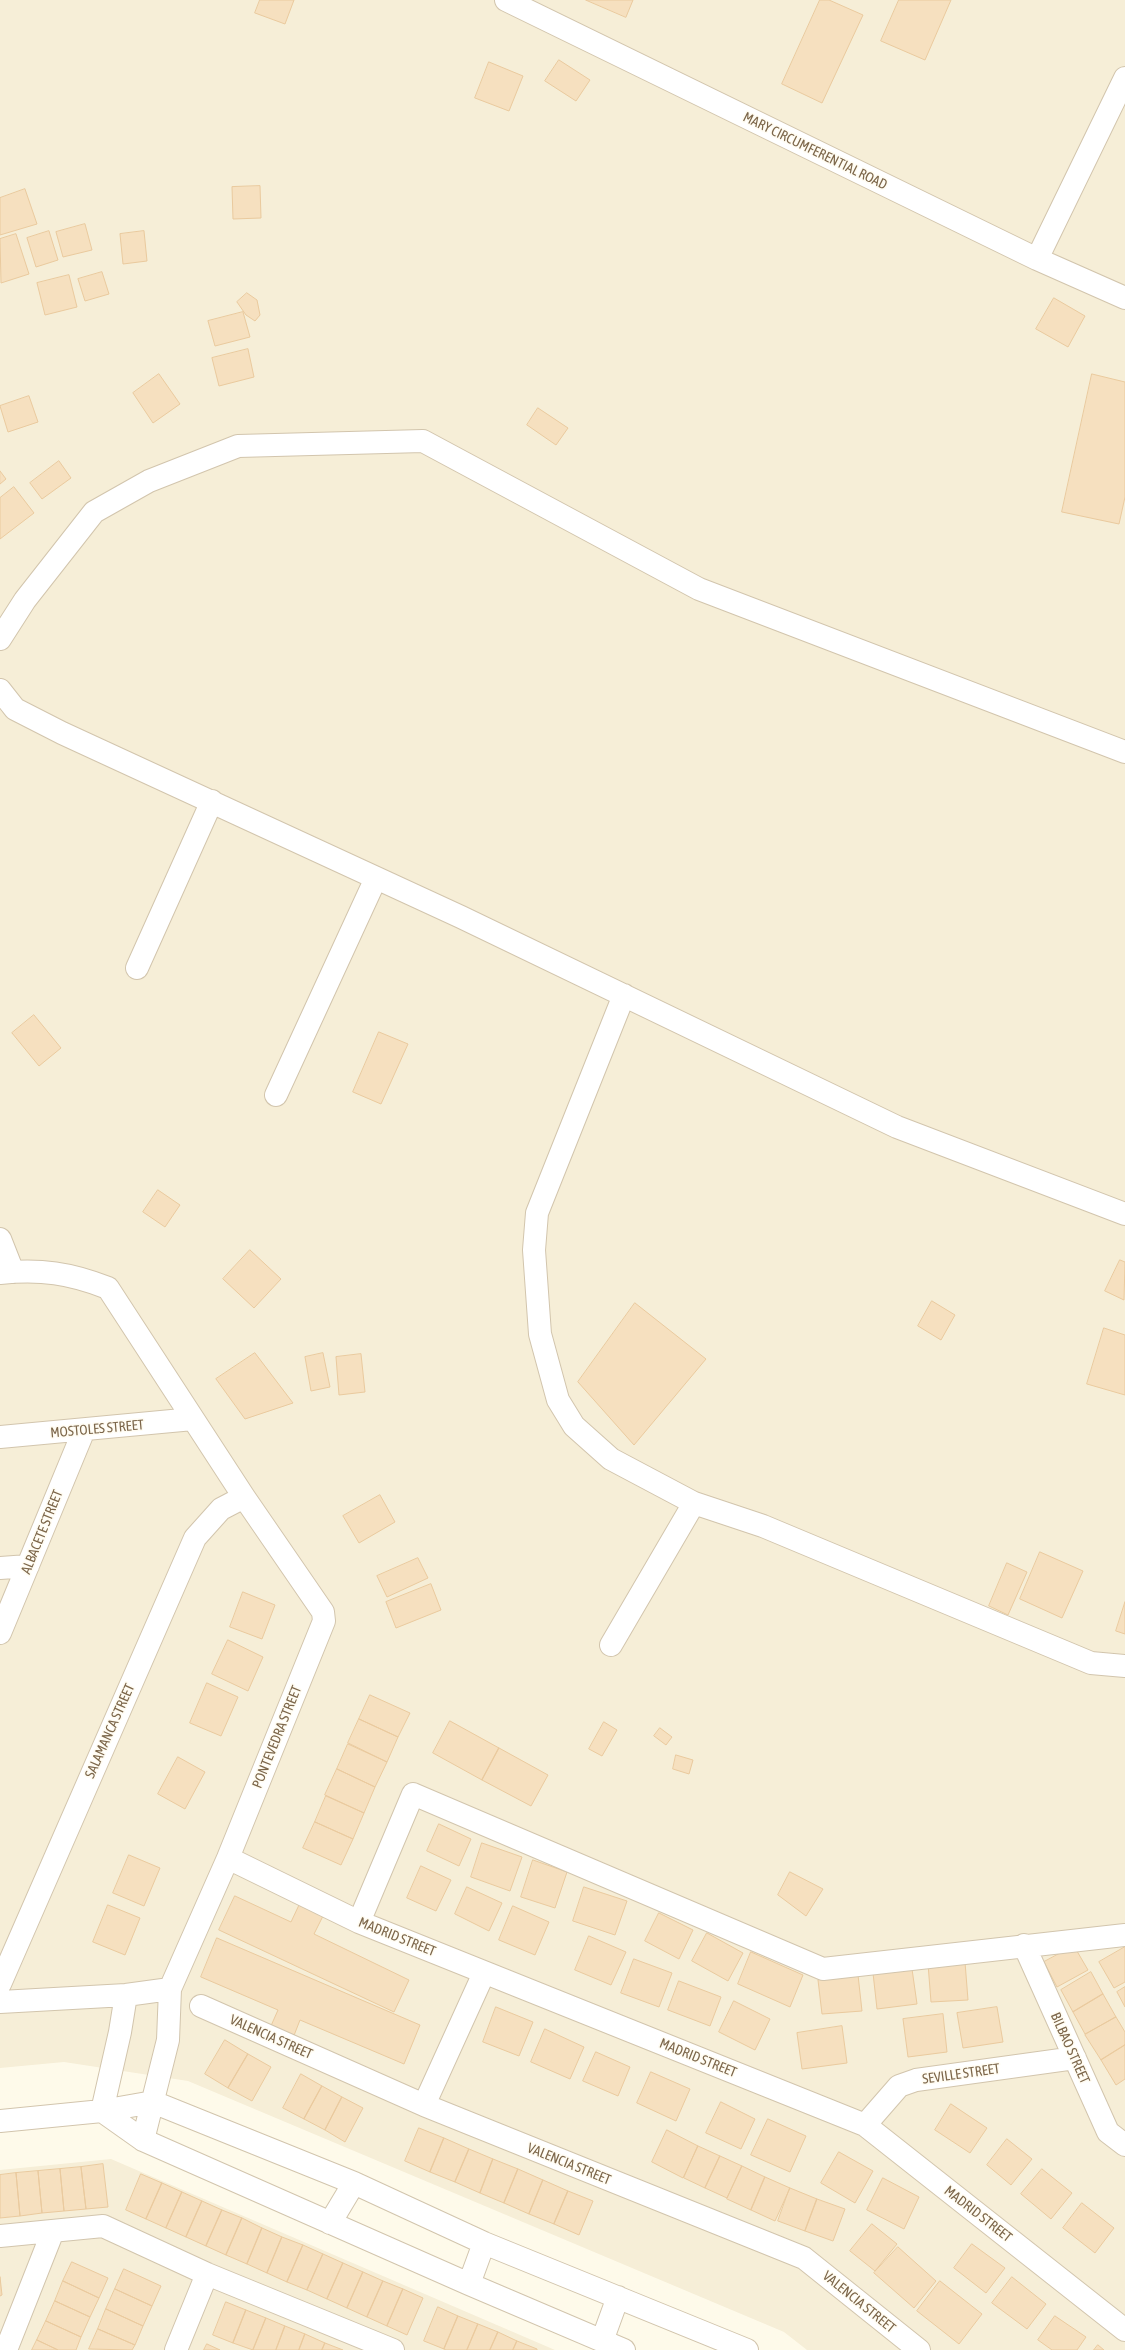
<!DOCTYPE html>
<html>
<head>
<meta charset="utf-8">
<style>
	body { margin:0 }
	canvas { display:block; background:#fefaea }
</style>
</head>
<body>
<canvas width="1125" height="2350"></canvas>
<script>
const g = document.querySelector('canvas').getContext('2d');
g.lineJoin = 'round';
function fillPath(path, color) { g.fillStyle = color; g.fill(path, 'evenodd'); }
function trace(path, color, width, dash) { g.strokeStyle = color; g.lineWidth = width; g.lineCap = dash ? 'butt' : 'round'; g.setLineDash(dash || []); g.stroke(path); }
function drawText(font, color, halo, rows, align = 'center') {
  g.font = font + ' "Asap Condensed",sans-serif'; g.lineWidth = 3; g.setLineDash([]); g.textBaseline = 'middle'; g.strokeStyle = halo; g.fillStyle = color; for (const [text, x, y, turn = 0] of rows) {
    g.save(); g.translate(x, y); g.rotate((+turn || 0) * Math.PI / 180); g.textAlign = isNaN(turn) ? turn : align; if (halo) g.strokeText(text, 0, 0); g.fillText(text, 0, 0); g.restore();
  }
}
const residential = new Path2D(`
	M 0,0 L 1125,0 L 1125,2350 L 807,2350 L 784,2332 L 188,2081 L 64,2062 L 0,2068 Z
	M 111,2159 L 555,2350 L 0,2350 L 0,2170 Z`);
const building = new Path2D(`
	M 260,0 L 294,0 L 285,24 L 255,13 Z
	M 586,0 L 633,0 L 626,17 Z
	M 820,0 L 829,0 L 863,15 L 822,103 L 782,84 Z
	M 899,0 L 951,0 L 925,60 L 881,41 Z
	M 559,60 L 590,80 L 576,101 L 545,81 Z
	M 489,62 L 523,76 L 509,111 L 475,98 Z
	M 260,186 L 261,218 L 233,219 L 232,187 Z
	M 25,189 L 37,224 L 0,235 L 0,198 Z
	M 85,224 L 92,250 L 63,257 L 56,232 Z
	M 49,231 L 58,260 L 36,267 L 27,238 Z
	M 144,231 L 147,261 L 123,264 L 120,234 Z
	M 16,234 L 29,274 L 1,283 L 0,239 Z
	M 102,272 L 109,294 L 85,301 L 78,279 Z
	M 69,275 L 77,307 L 45,315 L 37,283 Z
	M 247,293 L 257,300 L 260,315 L 255,321 L 246,315 L 237,302 Z
	M 1054,298 L 1085,316 L 1068,347 L 1036,329 Z
	M 243,312 L 250,337 L 215,346 L 208,321 Z
	M 248,349 L 254,377 L 219,386 L 212,358 Z
	M 159,374 L 180,404 L 153,423 L 133,393 Z
	M 1092,374 L 1125,382 L 1125,497 L 1119,524 L 1062,512 Z
	M 29,396 L 38,422 L 8,432 L 0,406 Z
	M 538,408 L 568,428 L 556,445 L 527,425 Z
	M 59,461 L 71,478 L 42,499 L 30,483 Z
	M 0,471 L 6,479 L 0,484 Z
	M 14,487 L 34,513 L 0,539 L 0,498 Z
	M 34,1015 L 61,1048 L 39,1066 L 12,1033 Z
	M 379,1032 L 408,1044 L 381,1104 L 353,1092 Z
	M 158,1190 L 180,1205 L 165,1227 L 143,1212 Z
	M 250,1250 L 281,1279 L 254,1308 L 223,1279 Z
	M 1120,1260 L 1125,1262 L 1124,1300 L 1105,1291 Z
	M 932,1301 L 955,1315 L 941,1340 L 918,1326 Z
	M 635,1303 L 706,1359 L 634,1445 L 578,1382 Z
	M 1104,1328 L 1125,1335 L 1125,1395 L 1087,1384 Z
	M 255,1353 L 293,1403 L 245,1419 L 216,1379 Z
	M 323,1353 L 330,1387 L 311,1391 L 305,1357 Z
	M 361,1354 L 365,1392 L 339,1395 L 336,1357 Z
	M 380,1495 L 395,1522 L 359,1543 L 343,1516 Z
	M 1040,1552 L 1083,1571 L 1062,1618 L 1020,1599 Z
	M 418,1558 L 428,1578 L 387,1597 L 377,1576 Z
	M 1007,1563 L 1027,1572 L 1008,1615 L 989,1606 Z
	M 431,1584 L 441,1610 L 396,1628 L 386,1602 Z
	M 243,1592 L 275,1605 L 262,1639 L 230,1627 Z
	M 1125,1602 L 1125,1634 L 1116,1631 Z
	M 228,1640 L 263,1657 L 248,1691 L 212,1674 Z
	M 207,1683 L 238,1697 L 221,1736 L 190,1723 Z
	M 370,1695 L 410,1713 L 398,1737 L 359,1719 Z
	M 359,1719 L 398,1737 L 387,1762 L 348,1743 Z
	M 450,1721 L 499,1748 L 482,1780 L 433,1753 Z
	M 604,1722 L 617,1730 L 602,1756 L 589,1749 Z
	M 660,1728 L 672,1737 L 666,1745 L 654,1736 Z
	M 348,1744 L 387,1762 L 375,1787 L 337,1769 Z
	M 499,1748 L 548,1775 L 531,1806 L 482,1780 Z
	M 676,1755 L 693,1760 L 689,1774 L 673,1769 Z
	M 178,1757 L 205,1772 L 185,1809 L 158,1794 Z
	M 337,1769 L 375,1787 L 364,1813 L 325,1795 Z
	M 326,1796 L 364,1813 L 353,1839 L 315,1822 Z
	M 315,1822 L 353,1839 L 341,1865 L 303,1848 Z
	M 439,1824 L 471,1839 L 459,1866 L 427,1851 Z
	M 482,1843 L 522,1857 L 510,1891 L 471,1877 Z
	M 129,1855 L 160,1868 L 144,1906 L 113,1893 Z
	M 533,1860 L 567,1872 L 555,1908 L 521,1897 Z
	M 421,1866 L 451,1880 L 436,1911 L 407,1898 Z
	M 790,1872 L 823,1889 L 806,1916 L 778,1895 Z
	M 467,1887 L 502,1903 L 489,1931 L 455,1914 Z
	M 584,1887 L 627,1901 L 615,1935 L 573,1921 Z
	M 235,1896 L 291,1922 L 299,1905 L 323,1916 L 314,1934 L 409,1980 L 394,2012 L 219,1930 Z
	M 108,1905 L 140,1918 L 125,1955 L 93,1942 Z
	M 513,1906 L 549,1922 L 535,1955 L 499,1940 Z
	M 659,1913 L 693,1930 L 679,1959 L 645,1941 Z
	M 707,1933 L 743,1953 L 728,1981 L 692,1961 Z
	M 589,1936 L 626,1952 L 611,1985 L 575,1970 Z
	M 217,1938 L 420,2025 L 404,2064 L 300,2020 L 293,2038 L 270,2028 L 278,2010 L 201,1977 Z
	M 1074,1946 L 1088,1970 L 1057,1987 L 1044,1962 Z
	M 1125,1947 L 1125,1982 L 1114,1988 L 1099,1962 Z
	M 751,1952 L 803,1975 L 790,2007 L 738,1984 Z
	M 634,1959 L 672,1973 L 659,2007 L 621,1993 Z
	M 965,1962 L 968,2000 L 931,2002 L 928,1964 Z
	M 912,1969 L 917,2004 L 877,2009 L 873,1973 Z
	M 1091,1972 L 1103,1994 L 1073,2012 L 1061,1990 Z
	M 858,1975 L 862,2011 L 822,2014 L 818,1980 Z
	M 679,1981 L 721,1997 L 710,2026 L 668,2010 Z
	M 1125,1987 L 1125,2007 L 1117,1992 Z
	M 1103,1994 L 1116,2017 L 1085,2034 L 1073,2012 Z
	M 734,2001 L 770,2019 L 755,2050 L 719,2032 Z
	M 496,2007 L 533,2022 L 519,2056 L 483,2042 Z
	M 997,2007 L 1003,2042 L 963,2048 L 957,2013 Z
	M 943,2014 L 947,2052 L 908,2057 L 903,2019 Z
	M 1116,2017 L 1125,2032 L 1125,2045 L 1101,2060 L 1085,2035 Z
	M 842,2026 L 847,2063 L 802,2069 L 797,2033 Z
	M 545,2029 L 584,2047 L 570,2079 L 531,2062 Z
	M 225,2040 L 248,2054 L 228,2088 L 205,2074 Z
	M 1125,2045 L 1125,2079 L 1116,2085 L 1101,2060 Z
	M 596,2052 L 630,2067 L 618,2096 L 583,2081 Z
	M 248,2054 L 271,2067 L 252,2101 L 228,2088 Z
	M 651,2072 L 690,2089 L 676,2121 L 637,2103 Z
	M 301,2074 L 322,2086 L 304,2119 L 283,2108 Z
	M 322,2086 L 342,2097 L 325,2130 L 304,2119 Z
	M 342,2097 L 363,2108 L 345,2142 L 325,2130 Z
	M 721,2102 L 755,2119 L 741,2149 L 706,2133 Z
	M 951,2104 L 987,2128 L 970,2153 L 935,2130 Z
	M 768,2119 L 806,2136 L 790,2172 L 751,2155 Z
	M 419,2128 L 444,2138 L 430,2172 L 405,2161 Z
	M 667,2130 L 698,2146 L 683,2178 L 652,2162 Z
	M 444,2138 L 469,2149 L 455,2182 L 430,2172 Z
	M 1007,2139 L 1032,2159 L 1011,2185 L 987,2165 Z
	M 698,2146 L 720,2156 L 705,2188 L 684,2178 Z
	M 469,2149 L 493,2159 L 480,2193 L 455,2182 Z
	M 839,2152 L 873,2171 L 855,2203 L 821,2183 Z
	M 720,2156 L 742,2166 L 727,2198 L 705,2188 Z
	M 493,2159 L 518,2169 L 504,2203 L 480,2193 Z
	M 103,2164 L 108,2207 L 86,2209 L 81,2167 Z
	M 742,2166 L 765,2177 L 751,2210 L 727,2199 Z
	M 81,2167 L 86,2209 L 64,2211 L 60,2169 Z
	M 60,2169 L 64,2211 L 42,2213 L 38,2171 Z
	M 518,2169 L 543,2180 L 529,2214 L 504,2203 Z
	M 1042,2169 L 1072,2193 L 1051,2219 L 1021,2194 Z
	M 38,2171 L 42,2213 L 20,2216 L 16,2173 Z
	M 16,2173 L 20,2216 L 0,2218 L 0,2175 Z
	M 141,2174 L 162,2183 L 146,2219 L 126,2210 Z
	M 765,2177 L 790,2188 L 775,2221 L 751,2210 Z
	M 883,2178 L 919,2197 L 904,2229 L 867,2210 Z
	M 543,2180 L 568,2191 L 554,2224 L 529,2214 Z
	M 162,2183 L 182,2192 L 166,2228 L 146,2219 Z
	M 790,2188 L 817,2199 L 805,2231 L 778,2221 Z
	M 568,2191 L 593,2201 L 579,2235 L 554,2224 Z
	M 182,2192 L 202,2201 L 186,2237 L 166,2228 Z
	M 817,2199 L 845,2209 L 833,2241 L 805,2231 Z
	M 202,2201 L 222,2210 L 206,2246 L 186,2237 Z
	M 1082,2203 L 1114,2228 L 1095,2253 L 1063,2228 Z
	M 222,2210 L 242,2218 L 226,2255 L 206,2246 Z
	M 242,2218 L 262,2228 L 247,2264 L 226,2255 Z
	M 872,2224 L 897,2244 L 875,2271 L 850,2251 Z
	M 262,2228 L 282,2237 L 267,2273 L 247,2264 Z
	M 282,2237 L 303,2245 L 287,2282 L 267,2273 Z
	M 972,2244 L 1005,2268 L 986,2293 L 954,2268 Z
	M 303,2245 L 323,2254 L 307,2290 L 287,2282 Z
	M 898,2247 L 936,2281 L 914,2308 L 874,2273 Z
	M 323,2254 L 343,2263 L 327,2299 L 307,2290 Z
	M 72,2262 L 108,2278 L 99,2298 L 63,2281 Z
	M 343,2263 L 363,2272 L 347,2308 L 327,2299 Z
	M 124,2269 L 161,2286 L 152,2306 L 115,2289 Z
	M 363,2272 L 383,2281 L 367,2317 L 347,2308 Z
	M 0,2277 L 2,2295 L 0,2296 Z
	M 1012,2277 L 1046,2304 L 1027,2329 L 992,2303 Z
	M 63,2281 L 99,2298 L 90,2317 L 55,2301 Z
	M 383,2281 L 403,2289 L 387,2326 L 367,2317 Z
	M 940,2281 L 982,2314 L 959,2344 L 917,2311 Z
	M 115,2289 L 152,2306 L 143,2326 L 106,2309 Z
	M 403,2289 L 423,2298 L 407,2335 L 387,2326 Z
	M 55,2301 L 90,2317 L 81,2337 L 46,2321 Z
	M 226,2302 L 246,2310 L 233,2343 L 213,2335 Z
	M 438,2307 L 458,2316 L 444,2349 L 424,2341 Z
	M 106,2309 L 143,2326 L 135,2345 L 98,2329 Z
	M 246,2310 L 266,2318 L 253,2350 L 233,2343 Z
	M 458,2316 L 478,2324 L 467,2350 L 446,2350 L 444,2349 Z
	M 1055,2316 L 1086,2337 L 1077,2350 L 1052,2350 L 1038,2340 Z
	M 266,2318 L 285,2326 L 276,2350 L 253,2350 Z
	M 46,2321 L 81,2337 L 76,2350 L 58,2350 L 37,2340 Z
	M 478,2324 L 498,2332 L 490,2350 L 467,2350 Z
	M 285,2326 L 305,2334 L 299,2350 L 276,2350 Z
	M 98,2329 L 135,2345 L 132,2350 L 89,2349 Z
	M 498,2332 L 517,2341 L 513,2350 L 490,2350 Z
	M 305,2334 L 325,2343 L 322,2350 L 299,2350 Z
	M 37,2340 L 58,2350 L 32,2350 Z
	M 517,2341 L 537,2349 L 537,2350 L 513,2350 Z
	M 325,2343 L 343,2350 L 322,2350 Z
	M 207,2344 L 220,2350 L 204,2350 Z
	M 1098,2345 L 1104,2350 L 1094,2350 Z`);
const minor = new Path2D(`
	M 506,0 L 1037,259 L 1125,298
	M 1037,259 L 1125,78
	M 0,639 L 25,600 L 94,512 L 149,481 L 238,446 L 423,441 L 699,589 L 1125,752
	M 0,690 L 15,709 L 62,733 L 461,917 L 897,1127 L 1125,1214
	M 137,968 L 212,801
	M 624,995 L 537,1213 L 534,1250 L 540,1334 L 558,1400 L 574,1426 L 611,1459 L 694,1503 L 763,1526 L 1091,1663 L 1125,1666
	M 276,1095 L 376,878
	M 0,1239 L 13,1272
	M 0,1273 C 41,1269 70,1273 108,1288 L 244,1497 L 323,1612 L 324,1621 L 228,1858 L 170,1989 L 168,2040 L 143,2140
	M 0,1437 L 193,1419
	M 0,1568 L 28,1566
	M 0,1633 L 84,1430
	M 611,1645 L 694,1503
	M 228,1858 L 359,1922 L 865,2125 L 1125,2330
	M 359,1922 L 413,1794 L 823,1969 L 1125,1935
	M 1024,1945 L 1108,2132 L 1125,2145
	M 0,1984 L 195,1538 L 221,1509 L 244,1497
	M 0,2002 L 126,1995 L 170,1989
	M 201,2006 L 424,2105 L 804,2258 L 919,2350
	M 424,2105 L 484,1973
	M 102,2111 L 143,2140 L 469,2284 L 624,2350
	M 102,2111 L 120,2032 L 126,1995
	M 0,2121 L 102,2111 L 153,2102 L 354,2183 L 484,2243 L 747,2350
	M 865,2125 L 899,2086 L 916,2080 L 1075,2058
	M 330,2223 L 354,2183
	M 0,2236 L 103,2226 L 207,2274 L 393,2350
	M 469,2284 L 484,2243
	M 602,2341 L 618,2297
	M 6,2350 L 53,2231
	M 176,2350 L 207,2274`);
const streetNames = [
	["MARY CIRCUMFERENTIAL ROAD",815,151,26],
	["MOSTOLES STREET",97,1429,-5],
	["ALBACETE STREET",42,1532,-68],
	["SALAMANCA STREET",110,1731,-66],
	["PONTEVEDRA STREET",277,1737,-68],
	["MADRID STREET",397,1937,22],
	["VALENCIA STREET",271,2037,24],
	["BILBAO STREET",1070,2048,66],
	["MADRID STREET",698,2058,22],
	["SEVILLE STREET",961,2074,-8],
	["VALENCIA STREET",569,2164,22],
	["MADRID STREET",978,2214,38],
	["VALENCIA STREET",859,2302,39]
];
fillPath(residential, '#f6eed7');
fillPath(building, '#f6e0bf');
trace(building, '#eaca9e', 1);
trace(minor, '#d2c5ad', 24);
trace(minor, '#fff', 22);
drawText('14px', '#7c664a', '#fffcf2', streetNames);
</script>
</body>
</html>
